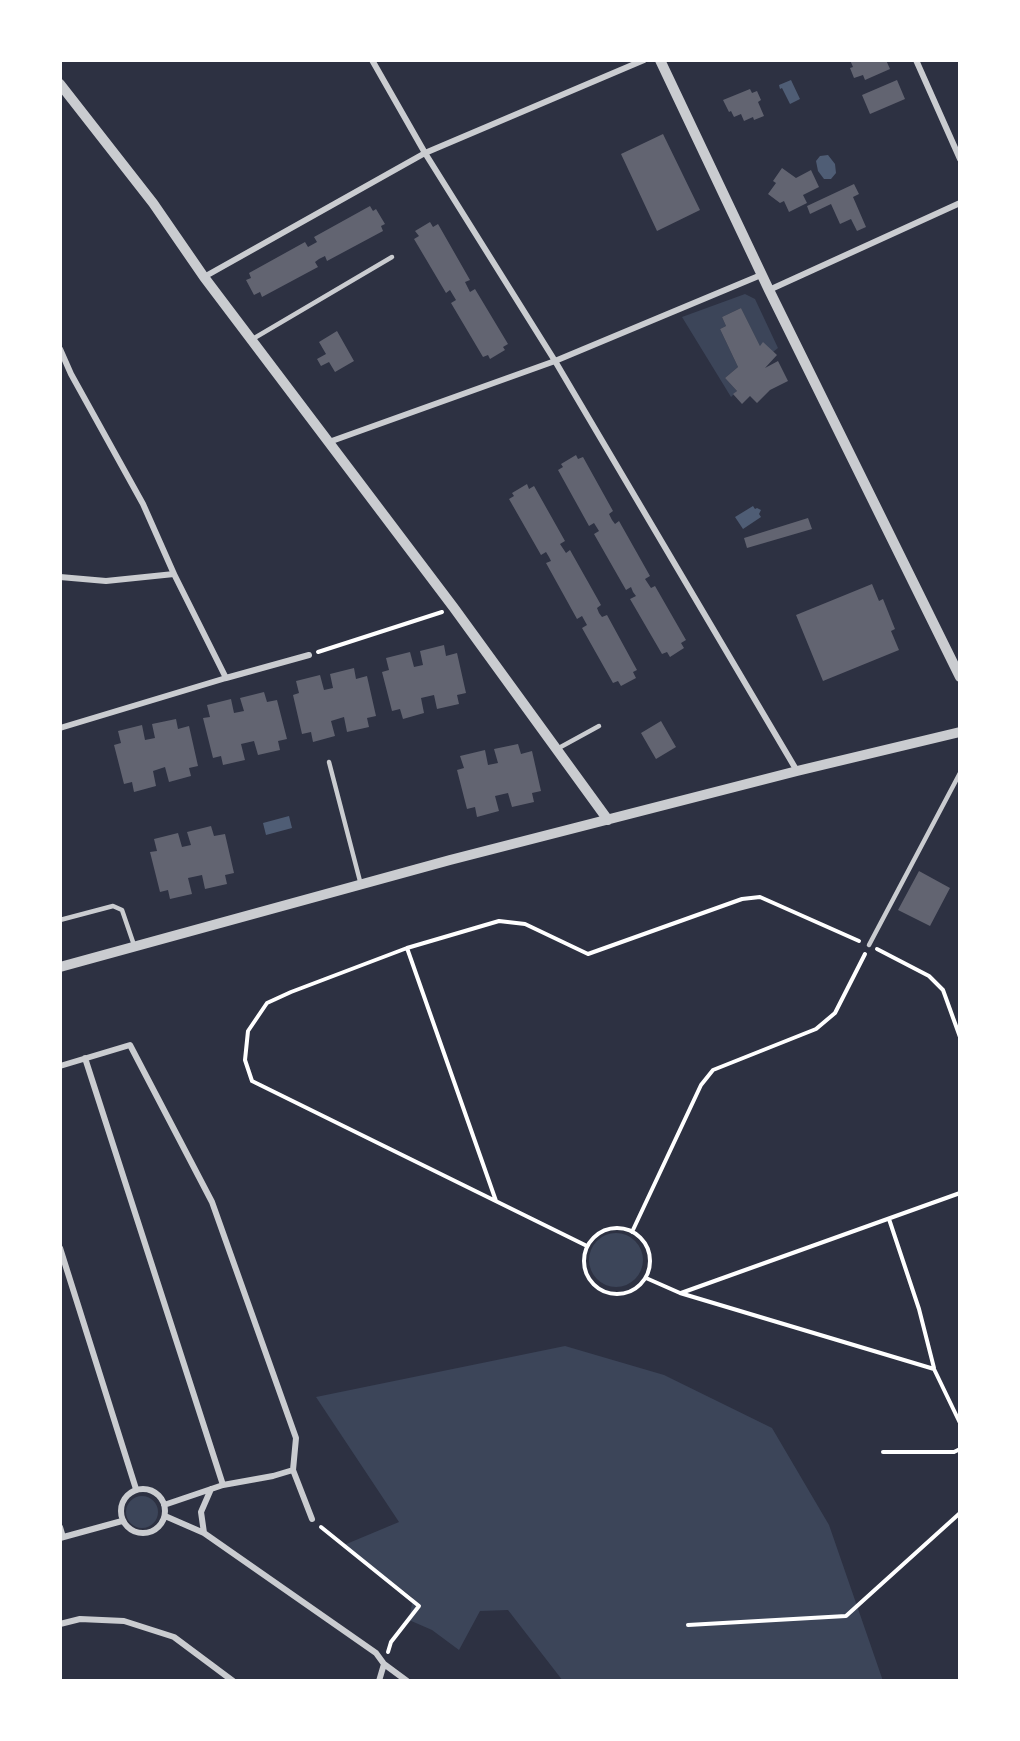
<!DOCTYPE html>
<html>
<head>
<meta charset="utf-8">
<style>
	body { margin:0 }
	#map { position:relative; width:1020px; height:1741px; overflow:hidden; background:#2d3142; font-family:Signika,sans-serif }
	canvas { display:block }
	.frame { position:absolute; inset:0; border:62px solid #fff; pointer-events:none }
</style>
</head>
<body>
<div id="map">
<canvas width="1020" height="1741"></canvas>
<div class="frame"></div>
</div>
<script>
const g = document.querySelector('canvas').getContext('2d');
g.lineJoin = 'round';
function fillPath(path, color) { g.fillStyle = color; g.fill(path, 'evenodd'); }
function trace(path, color, width, dash) { g.strokeStyle = color; g.lineWidth = width; g.lineCap = dash ? 'butt' : 'round'; g.setLineDash(dash || []); g.stroke(path); }
const green = new Path2D(`
	M 745,294 L 755,299 L 778,348 L 773,352 L 760,346 L 741,308 L 722,317 L 726,326 L 720,329 L 738,367 L 725,378 L 737,391 L 731,397 L 682,317 Z
	M589 1260a27 27 0 1 1 54 0a27 27 0 1 1-54 0Z
	M 565,1346 L 664,1375 L 772,1428 L 829,1525 L 883,1681 L 563,1681 L 508,1610 L 480,1611 L 459,1650 L 432,1630 L 409,1620 L 413,1598 L 344,1545 L 399,1522 L 316,1397 Z
	M126 1512a16 16 0 1 1 32 0a16 16 0 1 1-32 0Z`);
const water = new Path2D(`
	M 791,80 L 800,99 L 790,104 L 782,88 L 780,89 L 779,85 Z
	M 828,155 L 835,164 L 836,173 L 831,179 L 824,179 L 818,171 L 816,161 L 820,156 Z
	M 753,506 L 755,509 L 757,508 L 761,510 L 759,514 L 761,517 L 743,529 L 735,517 Z
	M 289,816 L 292,828 L 266,835 L 263,823 Z`);
const building = new Path2D(`
	M 850,60 L 886,60 L 890,69 L 865,80 L 863,75 L 854,78 L 850,68 L 853,67 Z
	M 897,80 L 905,99 L 870,114 L 862,95 Z
	M 750,89 L 752,93 L 757,91 L 761,100 L 758,102 L 764,116 L 754,120 L 753,117 L 744,121 L 741,114 L 734,117 L 731,111 L 729,112 L 723,100 Z
	M 663,134 L 700,210 L 657,231 L 621,154 Z
	M 782,168 L 796,178 L 811,170 L 819,187 L 803,195 L 807,203 L 789,212 L 784,201 L 780,203 L 768,194 L 776,183 L 773,181 Z
	M 854,184 L 859,194 L 853,197 L 866,227 L 857,231 L 851,219 L 840,224 L 831,204 L 810,214 L 807,206 Z
	M 370,206 L 373,211 L 376,209 L 385,224 L 381,226 L 383,231 L 327,261 L 325,256 L 319,259 L 315,262 L 318,267 L 262,297 L 260,292 L 254,295 L 246,280 L 251,278 L 249,273 L 305,242 L 308,247 L 317,242 L 314,237 Z
	M 430,222 L 433,227 L 438,224 L 470,280 L 465,282 L 470,292 L 475,289 L 508,344 L 503,347 L 505,350 L 490,359 L 488,355 L 483,357 L 451,303 L 456,300 L 450,290 L 446,293 L 414,239 L 419,236 L 415,231 Z
	M 741,308 L 760,346 L 763,342 L 777,355 L 765,368 L 778,361 L 788,381 L 770,390 L 757,403 L 750,396 L 742,404 L 733,394 L 737,391 L 725,378 L 738,367 L 720,329 L 726,326 L 722,317 Z
	M 337,331 L 354,361 L 335,372 L 329,362 L 321,366 L 317,359 L 326,354 L 319,342 Z
	M 576,455 L 578,459 L 583,457 L 613,511 L 609,514 L 612,520 L 615,524 L 619,521 L 650,576 L 645,579 L 651,588 L 655,586 L 686,640 L 681,643 L 684,648 L 670,657 L 667,652 L 662,654 L 630,599 L 636,596 L 633,592 L 631,587 L 626,590 L 594,534 L 599,531 L 594,523 L 589,526 L 558,470 L 563,467 L 561,464 Z
	M 527,484 L 529,489 L 534,486 L 565,541 L 560,544 L 566,553 L 570,550 L 601,605 L 597,608 L 599,613 L 602,617 L 607,615 L 637,670 L 633,672 L 636,678 L 621,686 L 618,681 L 613,683 L 582,628 L 587,625 L 582,616 L 577,619 L 546,563 L 551,561 L 549,557 L 546,552 L 541,555 L 509,499 L 514,496 L 512,493 Z
	M 808,518 L 812,529 L 747,548 L 744,538 Z
	M 872,584 L 879,601 L 883,599 L 895,629 L 891,631 L 899,650 L 823,681 L 796,615 Z
	M 444,645 L 446,656 L 457,653 L 466,693 L 457,695 L 459,704 L 437,709 L 434,695 L 421,698 L 424,713 L 403,719 L 400,709 L 392,711 L 382,672 L 389,670 L 386,658 L 410,652 L 414,667 L 423,665 L 420,651 Z
	M 354,668 L 356,679 L 367,676 L 376,716 L 367,718 L 369,727 L 347,732 L 344,717 L 331,721 L 335,736 L 313,742 L 311,732 L 302,734 L 293,695 L 299,693 L 296,681 L 320,675 L 324,690 L 333,688 L 330,674 Z
	M 264,692 L 267,702 L 277,700 L 287,739 L 278,741 L 280,750 L 258,755 L 254,741 L 241,744 L 245,760 L 223,765 L 221,756 L 213,758 L 203,718 L 210,717 L 207,705 L 231,699 L 234,713 L 244,711 L 240,698 Z
	M 176,719 L 178,729 L 189,726 L 198,766 L 189,768 L 191,776 L 169,782 L 165,767 L 153,771 L 156,786 L 134,792 L 132,782 L 124,784 L 114,745 L 121,743 L 118,731 L 142,725 L 145,740 L 155,738 L 152,724 Z
	M 661,721 L 676,747 L 656,759 L 641,733 Z
	M 518,744 L 521,754 L 532,751 L 541,791 L 532,793 L 534,802 L 512,807 L 508,793 L 495,796 L 499,811 L 477,817 L 475,807 L 467,809 L 457,770 L 464,768 L 460,756 L 485,750 L 488,765 L 498,763 L 494,749 Z
	M 211,826 L 214,836 L 225,834 L 234,873 L 225,875 L 227,884 L 205,889 L 202,875 L 188,878 L 192,894 L 170,899 L 168,890 L 160,892 L 150,852 L 157,851 L 154,839 L 178,833 L 182,847 L 191,845 L 187,832 Z
	M 919,871 L 950,888 L 930,926 L 898,910 Z`);
const path = new Path2D(`
	M 318,652 L 442,612
	M 407,948 L 496,1201
	M 877,949 L 929,976 L 943,990 L 960,1037
	M 889,1219 L 919,1309 L 934,1368
	M584 1261a33 33 0 1 1 66 0a33 33 0 1 1-66 0Z
	M 632,1232 L 701,1085 L 713,1070 L 816,1029 L 835,1013 L 865,954
	M 587,1246 L 252,1081 L 245,1060 L 248,1031 L 267,1003 L 291,992 L 407,948 L 499,921 L 525,924 L 588,954 L 742,899 L 760,897 L 859,941
	M 646,1278 L 680,1293 L 934,1369 L 960,1423
	M 681,1293 L 960,1193
	M 883,1452 L 954,1452 L 960,1449
	M 321,1527 L 419,1606 L 391,1642 L 388,1652
	M 688,1625 L 846,1616 L 960,1513`);
const service = new Path2D(`
	M 251,340 L 392,257
	M 557,749 L 599,726
	M 329,762 L 361,885
	M 60,920 L 113,906 L 122,910 L 134,945
	M 869,945 L 960,773`);
const minor = new Path2D(`
	M 372,60 L 425,153 L 555,361 L 797,771
	M 916,60 L 960,159
	M 204,277 L 425,153 L 644,60
	M 769,290 L 960,203
	M 60,349 L 71,374 L 143,504 L 174,574 L 226,678
	M 329,442 L 555,361 L 761,275
	M 60,577 L 106,581 L 174,574
	M 60,728 L 226,678 L 309,655
	M 85,1058 L 223,1485
	M 60,1066 L 130,1045 L 212,1202 L 296,1438 L 293,1470
	M 60,1248 L 136,1489
	M121 1511a22 22 0 1 1 44 0a22 22 0 1 1-44 0Z
	M 164,1505 L 223,1485 L 273,1476 L 293,1470 L 312,1519
	M 165,1516 L 204,1533 L 376,1653 L 384,1664 L 379,1681
	M 60,1527 L 63,1537
	M 204,1533 L 201,1512 L 211,1489
	M 60,1538 L 122,1521
	M 60,1624 L 80,1619 L 124,1621 L 174,1637 L 233,1681
	M 384,1664 L 407,1681`);
const tertiary = new Path2D(`
	M 660,60 L 769,290 L 960,677
	M 60,84 L 153,203 L 204,277 L 454,608 L 608,820
	M 60,967 L 450,860 L 797,771 L 960,732`);
fillPath(green, '#3c4559');
fillPath(water, '#4f5d75');
fillPath(building, '#626471');
trace(path, '#fff', 4);
trace(service, '#caccd0', 4.5);
trace(minor, '#caccd0', 6);
trace(tertiary, '#caccd0', 10);
</script>
</body>
</html>
